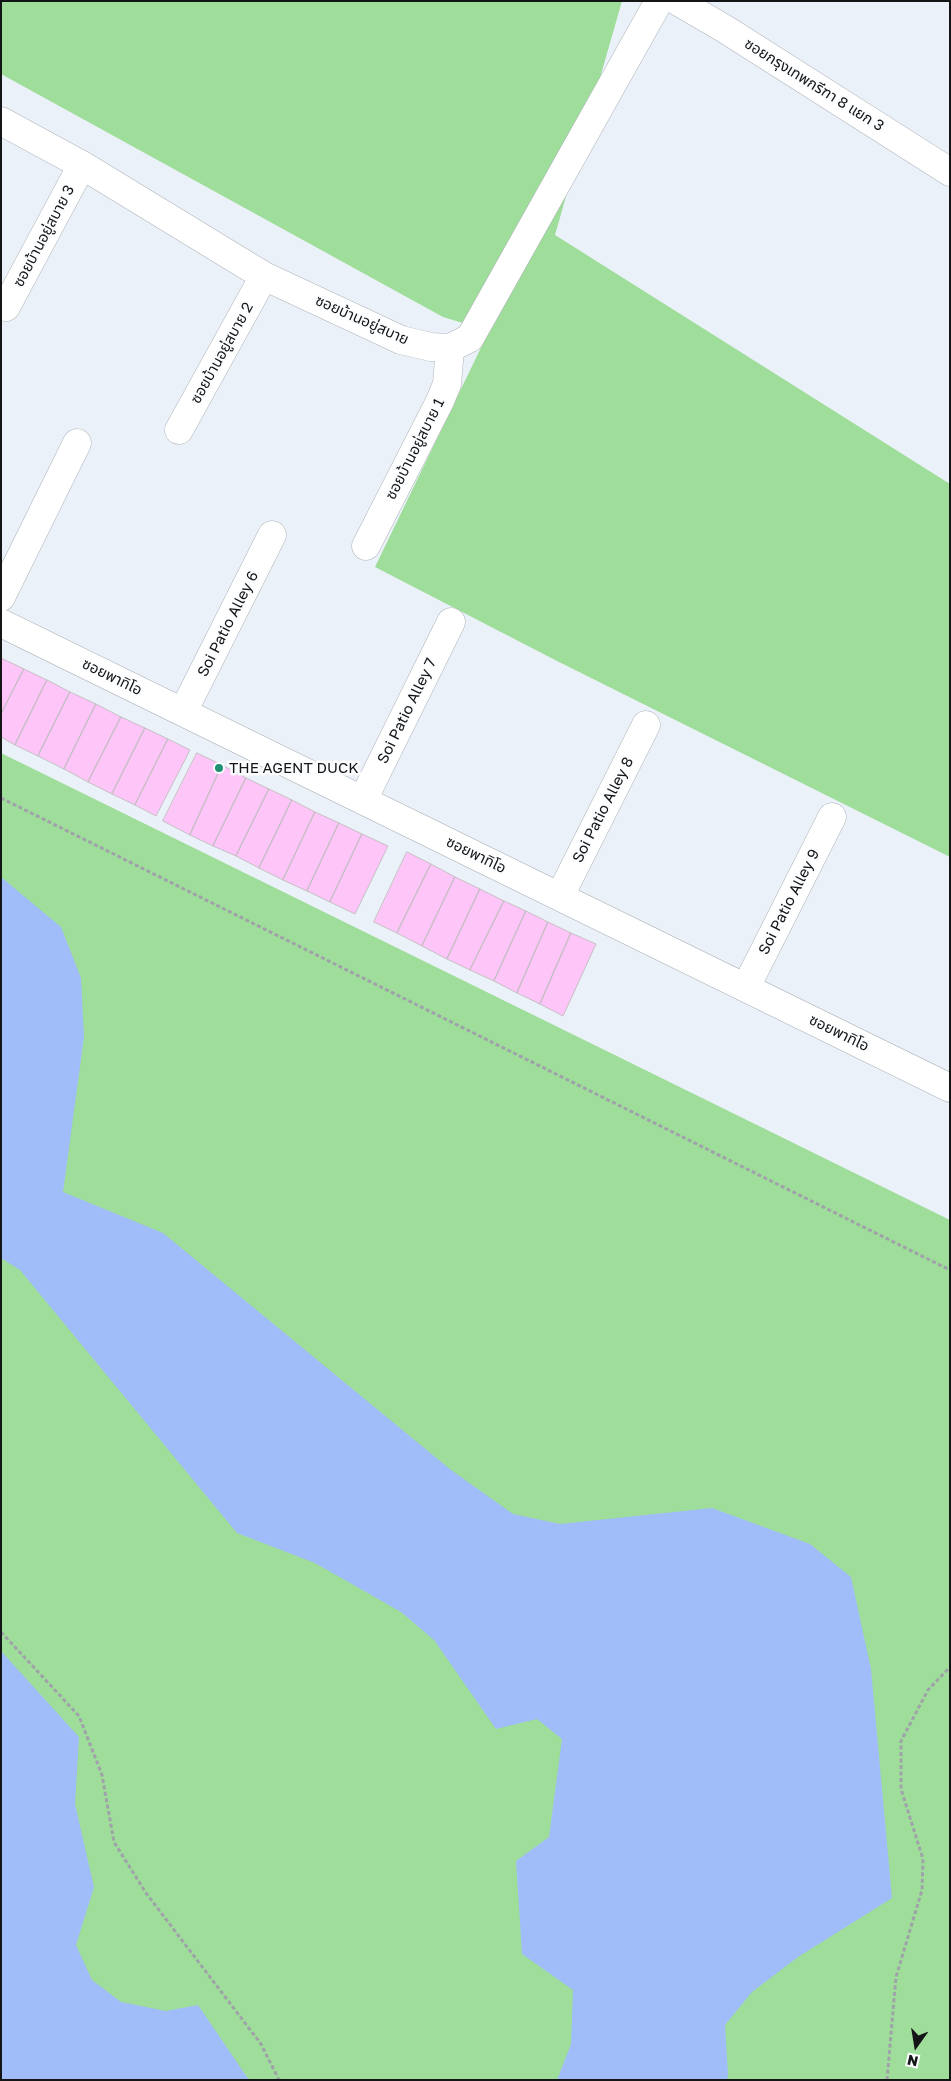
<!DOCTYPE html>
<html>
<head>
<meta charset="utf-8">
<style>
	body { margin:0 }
	#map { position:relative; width:951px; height:2081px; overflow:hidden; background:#ebf1f8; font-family:"Golos Text",sans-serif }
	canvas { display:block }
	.frame { position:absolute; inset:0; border:2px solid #131517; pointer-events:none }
	.north { position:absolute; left:891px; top:2021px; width:50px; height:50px; -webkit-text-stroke:4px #fcfdff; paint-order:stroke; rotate:193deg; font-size:14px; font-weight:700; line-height:20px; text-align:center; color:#131517 }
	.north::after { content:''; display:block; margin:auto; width:18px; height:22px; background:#131517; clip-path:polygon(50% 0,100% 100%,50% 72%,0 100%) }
</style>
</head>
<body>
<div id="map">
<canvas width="951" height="2081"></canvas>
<div class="frame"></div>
<div class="north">N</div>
</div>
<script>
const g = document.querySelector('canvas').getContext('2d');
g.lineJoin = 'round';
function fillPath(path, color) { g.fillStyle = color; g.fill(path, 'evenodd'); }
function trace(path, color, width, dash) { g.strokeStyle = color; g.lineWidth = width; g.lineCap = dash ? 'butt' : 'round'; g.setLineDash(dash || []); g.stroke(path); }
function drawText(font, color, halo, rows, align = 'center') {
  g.font = font + ' "Golos Text","Noto Sans Thai",sans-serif'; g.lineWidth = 5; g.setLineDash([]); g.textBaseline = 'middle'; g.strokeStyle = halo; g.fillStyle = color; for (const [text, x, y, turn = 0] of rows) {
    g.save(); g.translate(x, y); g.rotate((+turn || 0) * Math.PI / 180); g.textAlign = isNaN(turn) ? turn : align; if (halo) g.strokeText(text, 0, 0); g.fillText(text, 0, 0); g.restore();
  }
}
const green = new Path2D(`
	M 1,1 L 622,1 L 555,235 L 950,484 L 950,857 L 559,662 L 375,567 L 489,331 L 443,317 L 1,74 Z
	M 1,753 L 950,1220 L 950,2080 L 1,2080 Z`);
const water = new Path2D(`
	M 1,877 L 61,927 L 81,978 L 84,1037 L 63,1192 L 163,1233 L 451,1470 L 513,1514 L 560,1524 L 712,1508 L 810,1544 L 851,1577 L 871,1669 L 892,1898 L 798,1957 L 752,1992 L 725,2025 L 728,2075 L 727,2080 L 557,2080 L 571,2044 L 573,1990 L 522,1954 L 516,1861 L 549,1837 L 562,1739 L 537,1719 L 496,1729 L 434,1640 L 401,1612 L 315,1563 L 237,1533 L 20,1270 L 1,1258 Z
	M 1,1651 L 79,1737 L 75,1804 L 94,1887 L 76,1945 L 92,1980 L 121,2002 L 166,2011 L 198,2005 L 249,2080 L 1,2080 Z`);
const building = new Path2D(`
	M 1,658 L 24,669 L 1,714 Z
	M 24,669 L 47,680 L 15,745 L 1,737 L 1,714 Z
	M 47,680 L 70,692 L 38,756 L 15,745 Z
	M 70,692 L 96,704 L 64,769 L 38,756 Z
	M 96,704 L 121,717 L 88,782 L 64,769 Z
	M 121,717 L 145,728 L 112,794 L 88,782 Z
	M 145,728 L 168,739 L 135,805 L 112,794 Z
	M 168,739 L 190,750 L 156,816 L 135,805 Z
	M 197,753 L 222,765 L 190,835 L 163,821 Z
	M 222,765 L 246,778 L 213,846 L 190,835 Z
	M 246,778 L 269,789 L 236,856 L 213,846 Z
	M 269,789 L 292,800 L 259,868 L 236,856 Z
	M 292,800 L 315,812 L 283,880 L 259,868 Z
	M 315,812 L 339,823 L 307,891 L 283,880 Z
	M 339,823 L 362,834 L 330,902 L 307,891 Z
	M 362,834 L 388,846 L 355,914 L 330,902 Z
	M 407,852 L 431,864 L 397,933 L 374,922 Z
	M 431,864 L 455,877 L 422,946 L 397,933 Z
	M 455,877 L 480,889 L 447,959 L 422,946 Z
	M 480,889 L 504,901 L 470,970 L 447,959 Z
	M 504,901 L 526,911 L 494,981 L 470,970 Z
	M 526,911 L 548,922 L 517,993 L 494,981 Z
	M 548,922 L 571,933 L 540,1004 L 517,993 Z
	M 571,933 L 596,944 L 563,1016 L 540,1004 Z`);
const path = new Path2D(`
	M 1,798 L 950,1270
	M 1,1632 L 79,1716 L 102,1775 L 114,1842 L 146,1893 L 261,2044 L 279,2080
	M 887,2080 L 896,1977 L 922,1890 L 923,1859 L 901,1789 L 901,1741 L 928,1690 L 950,1667`);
const minor = new Path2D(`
	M 677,1 L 725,29 L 950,172
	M 1,121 L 82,165 L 264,276 L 401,340 L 431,347 L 450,348 L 470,338 L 659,1
	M 6,307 L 82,165
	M 179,430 L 264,276
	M 366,546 L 440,401 L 447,384 L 450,348
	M 1,597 L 77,443
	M 1,623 L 950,1088
	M 183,712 L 272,535
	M 363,800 L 451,622
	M 560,896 L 646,725
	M 746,987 L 832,817`);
const markers = [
	[219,768,5,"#1e9174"]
];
const streetNames = [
	["ซอยกรุงเทพกรีฑา 8 แยก 3",814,85,32],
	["ซอยบ้านอยู่สบาย 3",44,236,-62],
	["ซอยบ้านอยู่สบาย",362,320,24],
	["ซอยบ้านอยู่สบาย 2",222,353,-61],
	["ซอยบ้านอยู่สบาย 1",415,449,-63],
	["Soi Patio Alley 6",228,624,-63],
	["ซอยพาทิโอ",112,677,26],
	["Soi Patio Alley 7",407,711,-64],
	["Soi Patio Alley 8",603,810,-63],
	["ซอยพาทิโอ",476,855,26],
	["Soi Patio Alley 9",789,902,-63],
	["ซอยพาทิโอ",839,1033,26]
];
const poiNames = [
	["THE AGENT DUCK",229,768]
];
fillPath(green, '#9fdd9a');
fillPath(water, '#a0bdfa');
fillPath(building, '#fec5f8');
trace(building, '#c5bec4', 1);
trace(minor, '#aeb3ba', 29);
trace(path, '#9fa3a9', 3, [4, 2.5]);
trace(minor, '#fff', 28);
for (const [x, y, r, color] of markers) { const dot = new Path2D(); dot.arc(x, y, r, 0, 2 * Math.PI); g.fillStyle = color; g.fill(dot); trace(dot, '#fcfdff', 2); }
drawText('15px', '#131517', '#fcfdff', streetNames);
drawText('15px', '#131517', '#fcfdff', poiNames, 'left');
</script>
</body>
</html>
